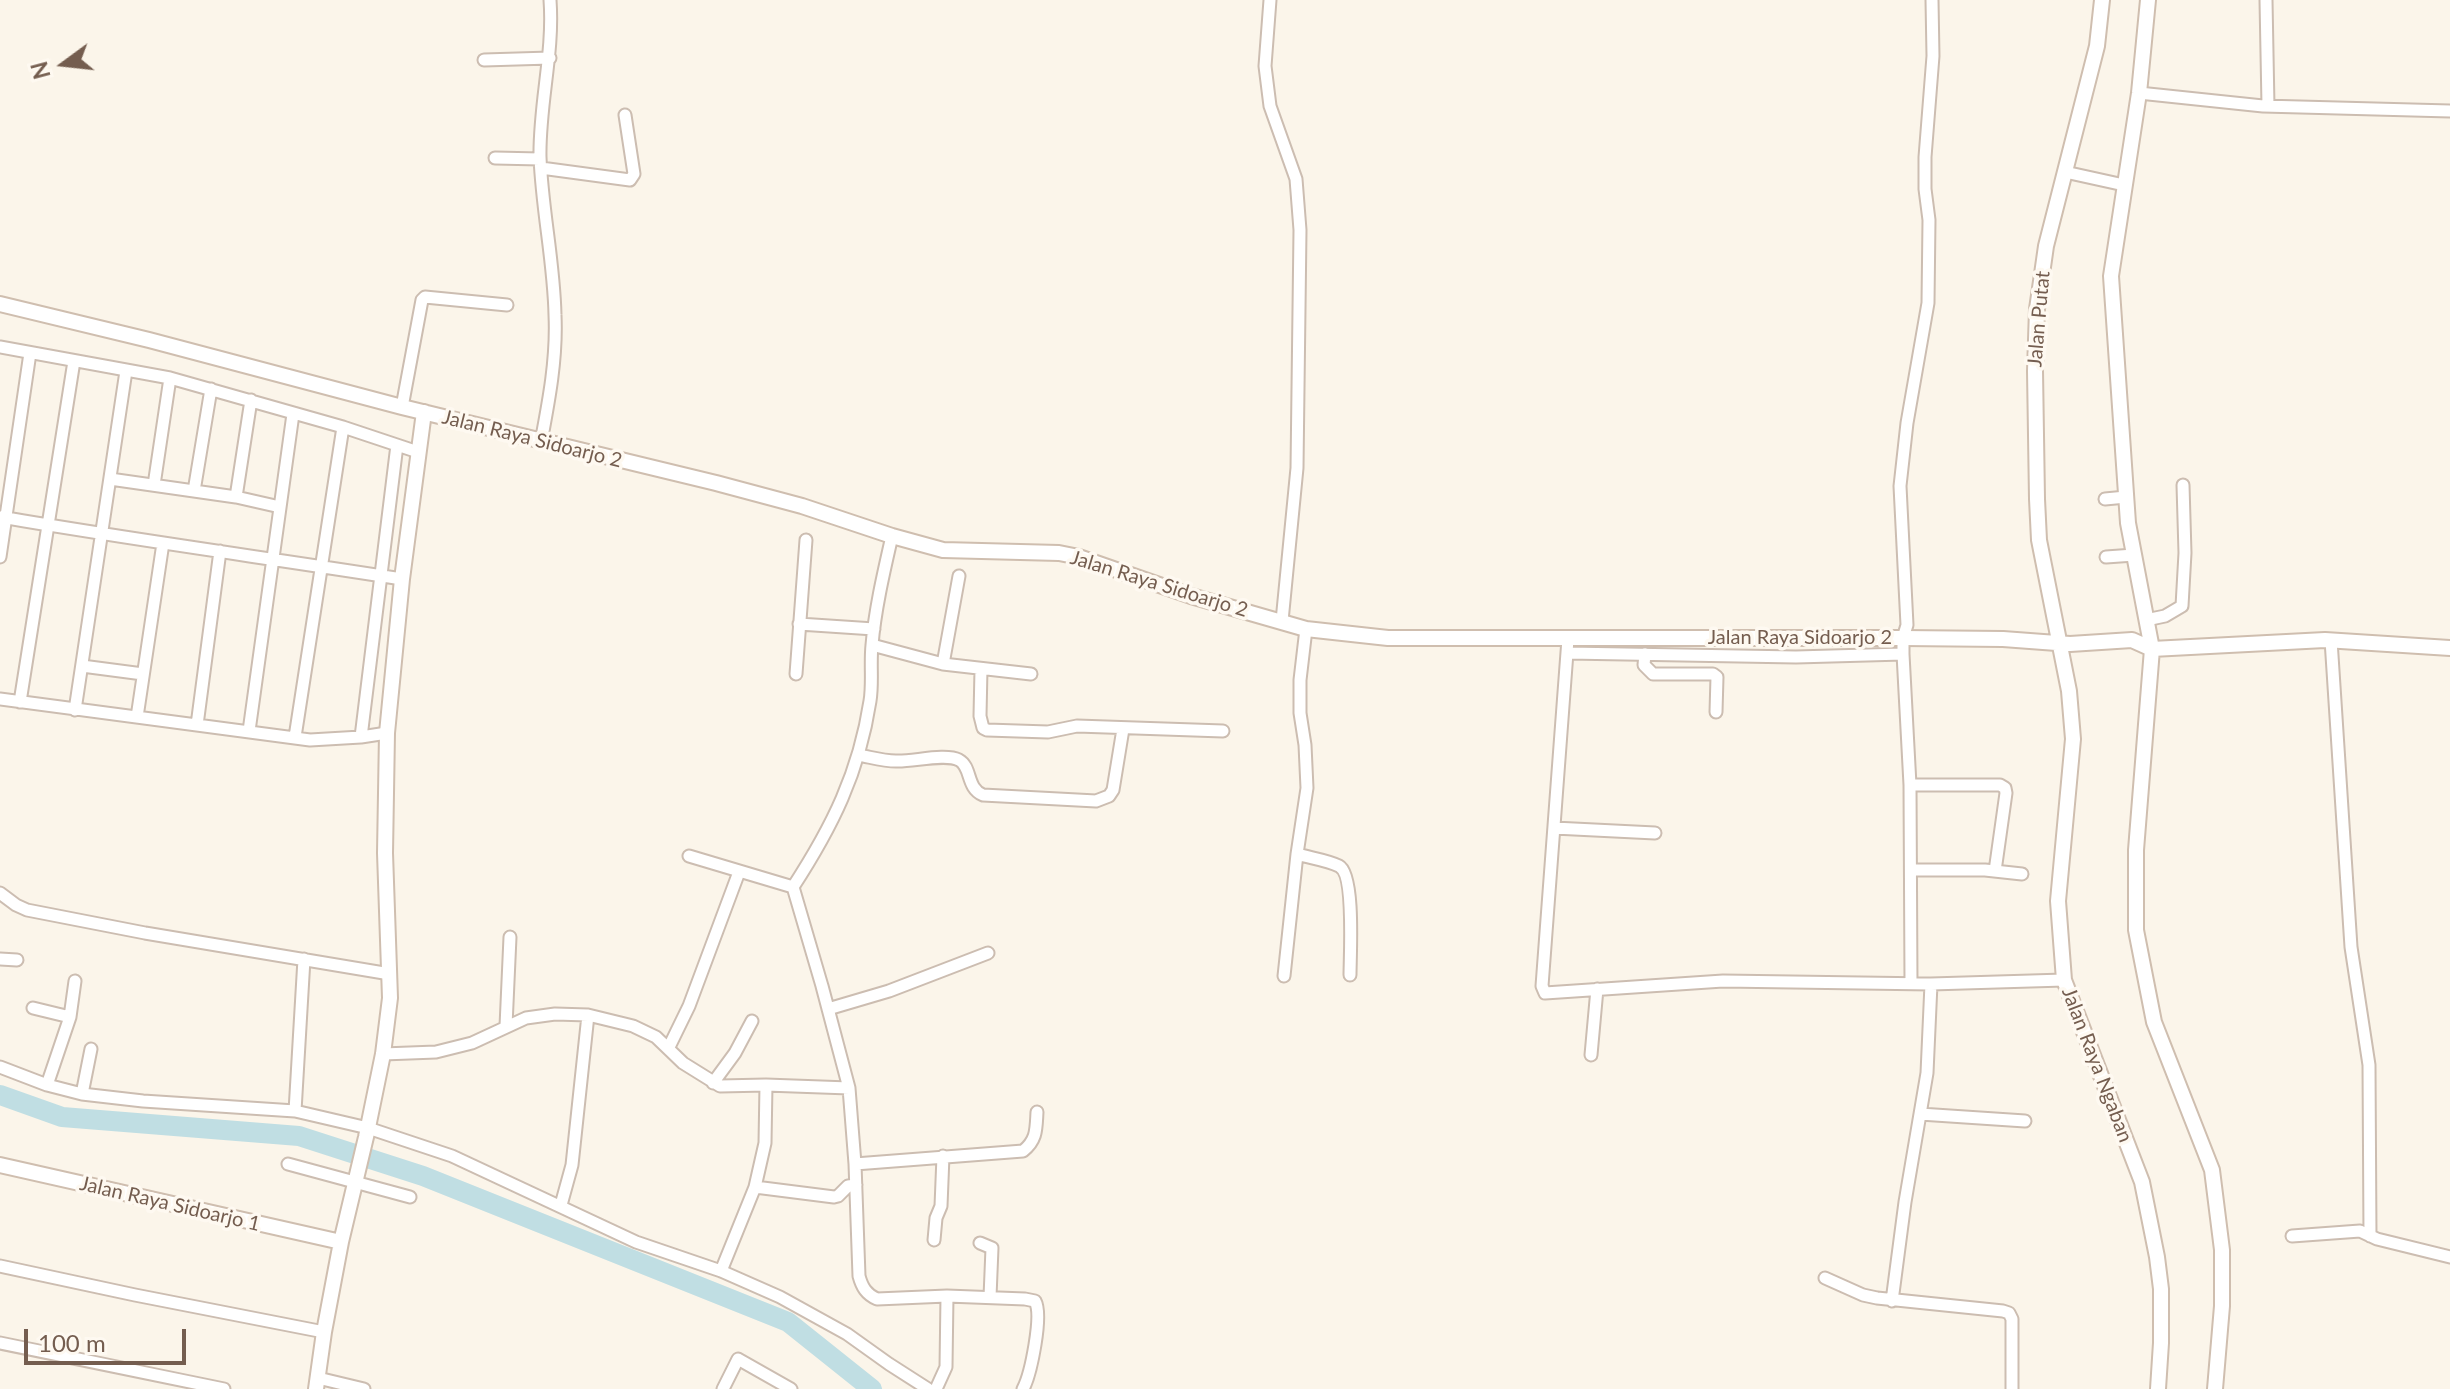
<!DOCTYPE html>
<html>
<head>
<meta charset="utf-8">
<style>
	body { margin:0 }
	#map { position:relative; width:2450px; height:1389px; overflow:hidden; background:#fbf5ea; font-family:Lato,sans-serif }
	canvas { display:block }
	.north { position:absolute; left:24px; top:24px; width:80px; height:80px; -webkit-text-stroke:6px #fef9f1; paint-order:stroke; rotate:255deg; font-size:22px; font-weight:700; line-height:32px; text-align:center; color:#745d4f }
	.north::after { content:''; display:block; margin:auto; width:28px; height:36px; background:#745d4f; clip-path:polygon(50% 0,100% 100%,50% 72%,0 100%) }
	.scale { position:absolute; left:24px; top:1329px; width:162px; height:36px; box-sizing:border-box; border:4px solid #745d4f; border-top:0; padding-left:10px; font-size:24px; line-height:28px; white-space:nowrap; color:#745d4f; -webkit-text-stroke:6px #fef9f1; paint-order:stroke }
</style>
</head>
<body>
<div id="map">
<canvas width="2450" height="1389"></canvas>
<div class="north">N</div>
<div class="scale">100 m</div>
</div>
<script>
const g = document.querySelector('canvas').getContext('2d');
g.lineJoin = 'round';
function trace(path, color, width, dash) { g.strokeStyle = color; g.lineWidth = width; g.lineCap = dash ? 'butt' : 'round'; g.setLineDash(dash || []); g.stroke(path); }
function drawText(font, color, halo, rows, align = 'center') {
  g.font = font + ' Lato,sans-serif'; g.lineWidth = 7; g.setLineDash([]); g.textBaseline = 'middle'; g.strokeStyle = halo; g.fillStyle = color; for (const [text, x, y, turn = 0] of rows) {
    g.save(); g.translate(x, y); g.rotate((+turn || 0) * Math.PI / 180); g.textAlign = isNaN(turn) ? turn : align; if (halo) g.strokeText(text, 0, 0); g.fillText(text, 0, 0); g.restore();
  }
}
const river = new Path2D(`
	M 0,1095 L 62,1117 L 299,1136 L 423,1176 L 788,1322 L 872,1389`);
const street = new Path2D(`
	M 1270,0 L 1265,66 L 1270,106 L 1296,179 L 1300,230 L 1297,468 L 1282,621
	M 2266,0 L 2268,106
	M 484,60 L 550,58
	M 2139,93 L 2263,106 L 2450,111
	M 495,158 L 540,159
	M 541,168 L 630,180 L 634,174 L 625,115
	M 2065,172 L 2124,185
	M 0,347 L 170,378 L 343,427 L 418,452
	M 402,407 L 422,300 L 425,297 L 507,305
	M 541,442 C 549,400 557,358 555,315 C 554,262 542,210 540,157 C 539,104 554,53 550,0
	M 110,479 L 236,497 L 280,507
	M 154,485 L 170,378
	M 194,491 L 211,389
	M 236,497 L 251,400
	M 2105,499 L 2126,497
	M 0,517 C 134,540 268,558 402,579
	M 892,536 C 884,571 875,609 872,645 C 870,664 873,683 870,701 C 859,773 832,827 793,887 L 822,986 L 849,1088 L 855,1164 L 859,1276 C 862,1287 866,1294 877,1299 L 947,1296 L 1025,1299 L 1035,1301 C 1043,1315 1031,1374 1023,1389
	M 0,557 L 30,353
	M 2106,557 L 2134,555
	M 959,576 L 943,664 L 1031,674
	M 2146,620 L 2165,616 L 2182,606 L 2185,553 L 2183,485
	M 799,624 L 874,629
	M 1568,639 L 1542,986 L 1545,993 L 1723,981 L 1931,984 L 2064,980
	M 2331,640 L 2351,947 L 2369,1065 L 2370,1236
	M 872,645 L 943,664
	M 1568,653 L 1796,657 L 1903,654
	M 1645,654 L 1644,665 L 1653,674 L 1713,674 L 1717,677 L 1716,712
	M 82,666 L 143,674
	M 981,669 L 980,716 L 983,728 L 987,730 L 1048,732 L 1077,726 L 1223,731
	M 796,674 L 806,540
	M 0,699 L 310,740 L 361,737 L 387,733
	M 20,702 L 74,361
	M 75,710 L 126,371
	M 137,717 L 163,543
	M 197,725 L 220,551
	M 249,731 L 293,414
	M 295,737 L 343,427
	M 361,737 L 397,445
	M 858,755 C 870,757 883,761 896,761 C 912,762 945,753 959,760 C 972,767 966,788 983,795 L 1096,801 L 1109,796 L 1113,790 L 1123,729
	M 1910,785 L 2000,785 L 2005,788 L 2006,793 L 1995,871
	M 1554,828 L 1655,833
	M 1297,854 C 1310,858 1327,860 1339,866 C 1355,874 1350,957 1350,975
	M 689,856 L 793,887
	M 1912,870 L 1985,870 L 2022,874
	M 0,893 L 16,905 L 27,910 L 145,933 L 390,974
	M 0,959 L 17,960
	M 1284,976 L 1297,854 L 1307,788 L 1305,745 L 1300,713 L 1300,680 L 1306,629
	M 1911,983 L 1910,785 L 1903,654 L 1903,638 L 1907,625 L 1900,486 L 1907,423 L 1928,303 L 1929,220 L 1925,189 L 1925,157 L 1933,56 L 1932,0
	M 33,1008 L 70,1017
	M 828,1009 L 889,991 L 988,953
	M 506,1026 L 510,937
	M 669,1047 L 689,1006 L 739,872
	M 383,1054 L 436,1052 L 472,1043 L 526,1018 L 555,1014 L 588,1015 L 633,1026 L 656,1037 L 683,1063 L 720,1086 L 766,1085 L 849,1088
	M 1591,1055 L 1597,989
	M 0,1067 L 47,1085 L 82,1094 L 143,1101 L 295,1111 L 368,1128 L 452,1156 L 636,1242 L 721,1271 L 780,1297 L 847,1334 L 889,1364 L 928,1389
	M 713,1083 L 735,1053 L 752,1021
	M 47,1085 L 70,1017 L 75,981
	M 82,1094 L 91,1049
	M 295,1111 L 304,959
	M 1920,1114 L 2025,1121
	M 288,1164 L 410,1197
	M 855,1164 L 1023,1151 C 1037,1140 1036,1129 1037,1112
	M 755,1187 L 834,1197 L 838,1196 L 848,1186 L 856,1185
	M 561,1205 L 572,1165 L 588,1015
	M 2292,1236 L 2360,1231 L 2377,1239 L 2450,1257
	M 934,1240 L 936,1218 L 941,1206 L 943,1156
	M 980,1243 L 992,1248 L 990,1297
	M 0,1266 L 135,1295 L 324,1332
	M 721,1271 L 755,1187 L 765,1143 L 766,1085
	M 1825,1278 L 1863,1295 L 1877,1298 L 2003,1311 L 2009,1313 L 2012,1319 L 2012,1389
	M 1892,1301 L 1905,1202 L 1927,1073 L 1931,984
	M 0,1343 L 224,1389
	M 318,1378 L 364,1389
	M 723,1389 L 738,1359 L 791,1389
	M 936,1389 L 946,1367 L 947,1296`);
const secondary = new Path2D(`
	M 2102,0 L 2097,46 L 2046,246 L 2037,309 L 2035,371 L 2037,499 L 2039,540 L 2069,691 L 2073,739 L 2058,901 L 2064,980 L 2142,1182 L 2157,1257 L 2161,1289 L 2161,1343 L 2158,1389
	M 2148,0 L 2139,93 L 2111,276 L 2128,523 L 2152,649 L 2136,850 L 2136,930 L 2154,1022 L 2212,1170 L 2222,1250 L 2222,1306 L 2215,1389
	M 0,304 L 149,340 L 402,407 L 716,483 L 802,506 L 892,536 L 943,550 L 1059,553 L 1079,557 L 1191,596 L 1306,629 L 1388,638 L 1903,638 L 2003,639 L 2070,644 L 2132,640 L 2152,649 L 2325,640 L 2450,648
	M 0,1165 L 341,1242
	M 316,1389 L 324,1332 L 341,1242 L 366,1137 L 383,1054 L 390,998 L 385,853 L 387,733 L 402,579 L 424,412`);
const streetNames = [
	["Jalan Putat",2039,319,-85],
	["Jalan Raya Sidoarjo 2",532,439,14],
	["Jalan Raya Sidoarjo 2",1159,584,17],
	["Jalan Raya Sidoarjo 2",1800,638],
	["Jalan Raya Ngaban",2097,1065,69],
	["Jalan Raya Sidoarjo 1",170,1204,13]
];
trace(river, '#c0dee3', 20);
trace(street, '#ccbdb1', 15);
trace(secondary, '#cfbeaf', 18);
trace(street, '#fff', 11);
trace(secondary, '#fff', 14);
drawText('20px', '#745d4f', '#fef9f1', streetNames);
</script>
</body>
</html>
